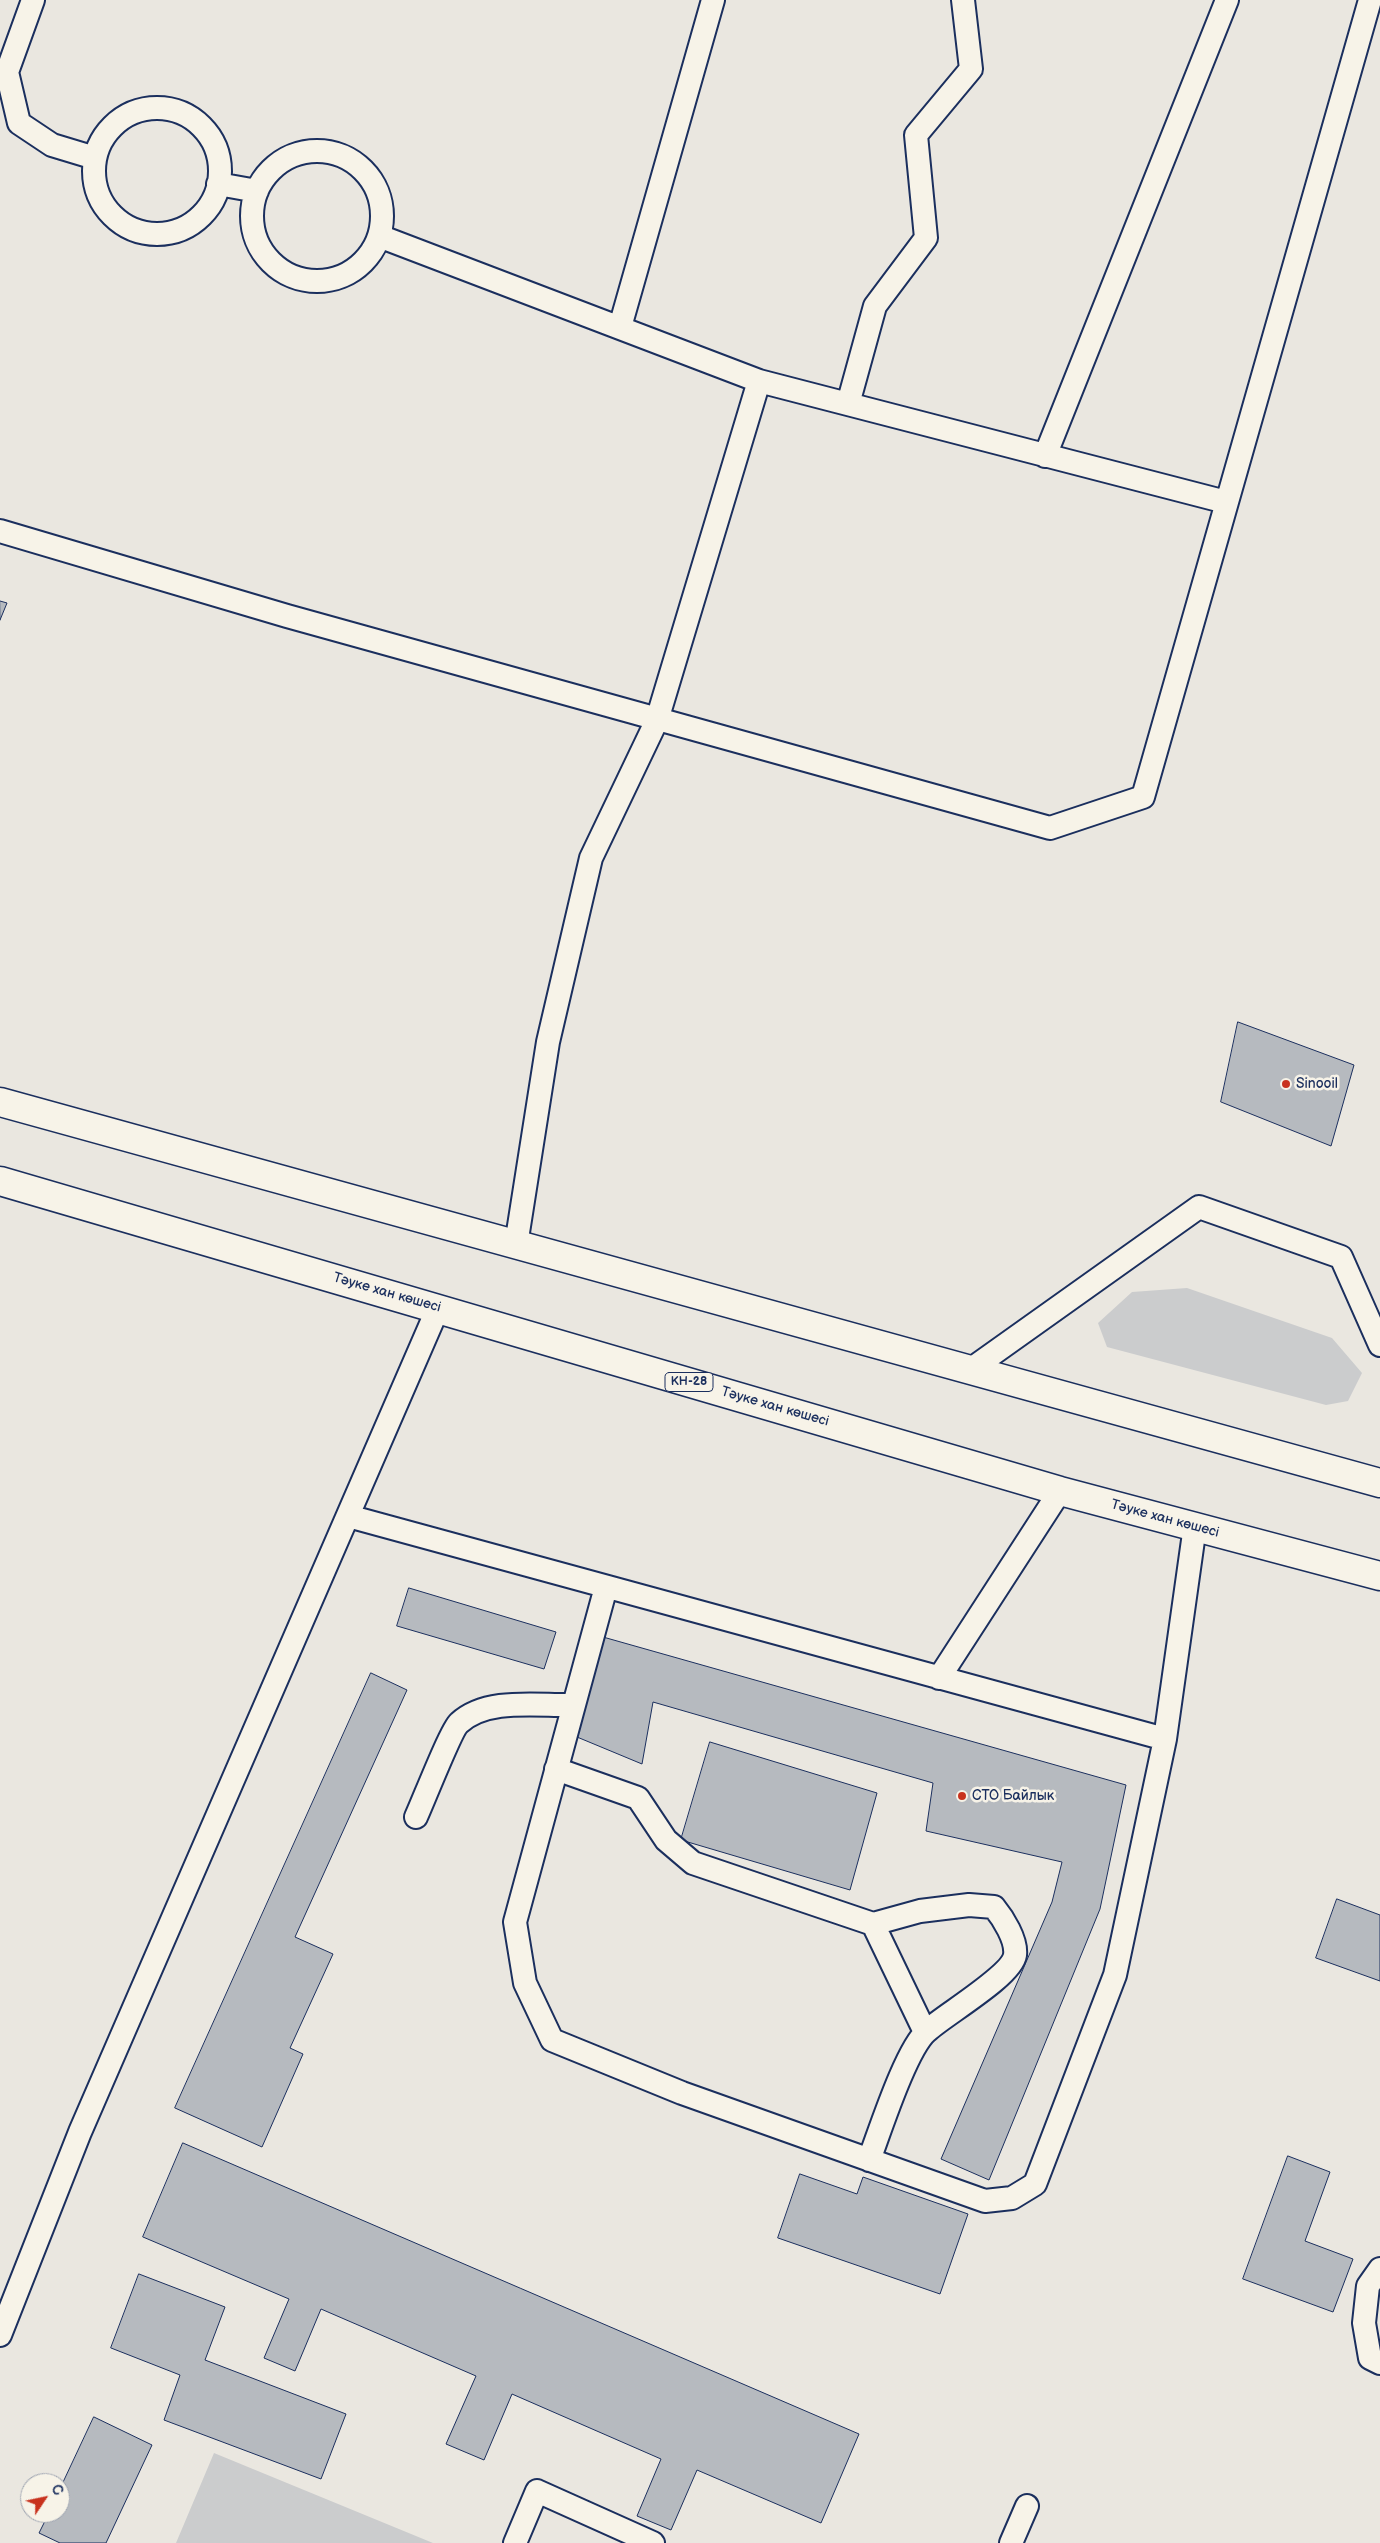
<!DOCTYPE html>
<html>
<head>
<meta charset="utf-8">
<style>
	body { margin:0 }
	#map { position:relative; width:1380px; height:2543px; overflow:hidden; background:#eae7e0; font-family:"Balsamiq Sans",sans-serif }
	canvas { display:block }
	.north { position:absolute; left:20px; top:2473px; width:50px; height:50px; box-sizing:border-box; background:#f7f3e8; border:1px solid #9fa5b1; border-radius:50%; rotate:56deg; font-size:14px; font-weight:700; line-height:20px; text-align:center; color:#1b2f5e }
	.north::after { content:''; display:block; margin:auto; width:18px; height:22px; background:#c8321e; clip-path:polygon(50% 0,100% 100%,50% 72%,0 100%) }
</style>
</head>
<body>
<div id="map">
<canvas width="1380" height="2543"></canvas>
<div class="north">С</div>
</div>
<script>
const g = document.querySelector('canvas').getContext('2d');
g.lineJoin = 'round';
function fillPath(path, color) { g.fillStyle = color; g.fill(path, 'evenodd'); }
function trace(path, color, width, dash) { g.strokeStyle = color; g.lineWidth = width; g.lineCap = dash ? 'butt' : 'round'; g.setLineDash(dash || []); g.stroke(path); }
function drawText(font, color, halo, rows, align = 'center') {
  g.font = font + ' "Balsamiq Sans",sans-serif'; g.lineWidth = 5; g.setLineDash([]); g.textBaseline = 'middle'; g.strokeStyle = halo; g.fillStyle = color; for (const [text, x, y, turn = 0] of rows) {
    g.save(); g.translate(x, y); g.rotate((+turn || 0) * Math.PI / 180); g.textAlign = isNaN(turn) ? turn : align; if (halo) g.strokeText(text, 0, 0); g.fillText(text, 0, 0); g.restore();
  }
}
const green = new Path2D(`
	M 1187,1288 L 1332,1338 L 1362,1373 L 1348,1401 L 1326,1405 L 1107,1347 L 1098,1323 L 1132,1292 Z
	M 214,2453 L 433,2543 L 176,2543 Z`);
const building = new Path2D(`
	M 0,601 L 7,603 L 0,620 Z
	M 1238,1022 L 1354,1065 L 1331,1146 L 1221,1102 Z
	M 409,1588 L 556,1632 L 544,1669 L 397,1626 Z
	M 603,1637 L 1126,1785 L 1100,1909 L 989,2180 L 941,2159 L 1052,1902 L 1062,1862 L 926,1831 L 933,1783 L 653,1702 L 642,1764 L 577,1737 Z
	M 371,1673 L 407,1690 L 295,1937 L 333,1954 L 290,2048 L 303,2054 L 262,2147 L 175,2108 Z
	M 710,1742 L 877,1793 L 850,1890 L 681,1840 Z
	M 1337,1899 L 1380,1915 L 1380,1981 L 1316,1958 Z
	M 183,2143 L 859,2434 L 821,2523 L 697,2470 L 671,2530 L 637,2516 L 661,2459 L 512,2394 L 484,2460 L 446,2444 L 476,2376 L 321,2309 L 295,2371 L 264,2358 L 289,2299 L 143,2237 Z
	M 1288,2156 L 1330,2172 L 1305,2241 L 1353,2259 L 1333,2312 L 1243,2279 Z
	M 800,2174 L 857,2194 L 863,2177 L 968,2214 L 940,2294 L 778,2238 Z
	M 139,2274 L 225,2307 L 205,2360 L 346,2414 L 321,2479 L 164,2420 L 180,2375 L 111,2348 Z
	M 94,2417 L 152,2445 L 106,2543 L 60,2543 L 39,2533 L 49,2513 L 60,2513 L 60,2489 Z`);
const service = new Path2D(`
	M 33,0 L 7,72 L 19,123 L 52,145 L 95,158
	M94 171a63 63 0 1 1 126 0a63 63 0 1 1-126 0Z
	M252 216a65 65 0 1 1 130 0a65 65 0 1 1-130 0Z
	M 218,184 L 257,191
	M 379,236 L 759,381 L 1226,502
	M 620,327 L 713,0
	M 848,404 L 875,306 L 926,238 L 916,135 L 971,69 L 963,0
	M 1045,456 L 1227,0
	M 0,531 L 287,616 L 1050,828 L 1143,797 L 1370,0
	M 516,1245 L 548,1042 L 591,858 L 657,720 L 759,381
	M 970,1370 L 1199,1207 L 1341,1257 L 1380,1345
	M 348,1516 L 1165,1739
	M 606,1587 L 515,1922 L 525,1983 L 552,2040 L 682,2093 L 985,2201 L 1012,2198 L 1035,2184 L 1115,1975 L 1165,1739 L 1195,1526
	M 939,1678 L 1060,1491
	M 556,1769 L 638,1798 L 666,1840 L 693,1863 L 873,1924 L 920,1911 L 969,1905 L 994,1907 C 1003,1918 1017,1940 1015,1955 C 1012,1976 944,2015 927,2031 C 906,2049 880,2131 869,2160
	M 416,1817 C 423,1802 451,1730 459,1723 C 487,1697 538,1706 574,1705
	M 873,1924 L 925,2032
	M 1380,2269 L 1368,2286 L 1364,2323 L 1370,2358 L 1380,2363
	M 0,2335 L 80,2132 L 438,1308
	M 515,2543 L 537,2491 L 653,2543
	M 1011,2543 L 1027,2506`);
const primary = new Path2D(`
	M 0,1102 L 1380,1483
	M 0,1181 L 1060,1491 L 1380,1576`);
const markers = [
	[1286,1084,5,"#c8321e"],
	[962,1796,5,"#c8321e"]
];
const shields = [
	[689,1382,48]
];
const shieldNames = [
	["КН-28",689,1382]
];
const poiNames = [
	["Sinooil",1296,1084],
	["СТО Байлык",972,1796]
];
const streetNames = [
	["Тәуке хан көшесі",387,1293,16],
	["Тәуке хан көшесі",775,1407,16],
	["Тәуке хан көшесі",1165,1519,15]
];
fillPath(green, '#cbcccd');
fillPath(building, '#b6babf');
trace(building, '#1b2f5e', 1);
trace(service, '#1b2f5e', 26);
trace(primary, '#1b2f5e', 31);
trace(service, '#f7f3e8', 22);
trace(primary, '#f7f3e8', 28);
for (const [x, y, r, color] of markers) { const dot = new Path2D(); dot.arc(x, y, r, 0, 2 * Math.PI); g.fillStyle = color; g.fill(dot); trace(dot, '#f7f3e8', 2); }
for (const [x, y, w] of shields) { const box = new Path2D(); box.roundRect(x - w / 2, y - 9.5, w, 19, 4); g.fillStyle = '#f7f3e8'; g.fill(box); trace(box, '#1b2f5e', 1); }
drawText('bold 12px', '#1b2f5e', null, shieldNames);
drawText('14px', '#1b2f5e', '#f7f3e8', poiNames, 'left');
drawText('14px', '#1b2f5e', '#f7f3e8', streetNames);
</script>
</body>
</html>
